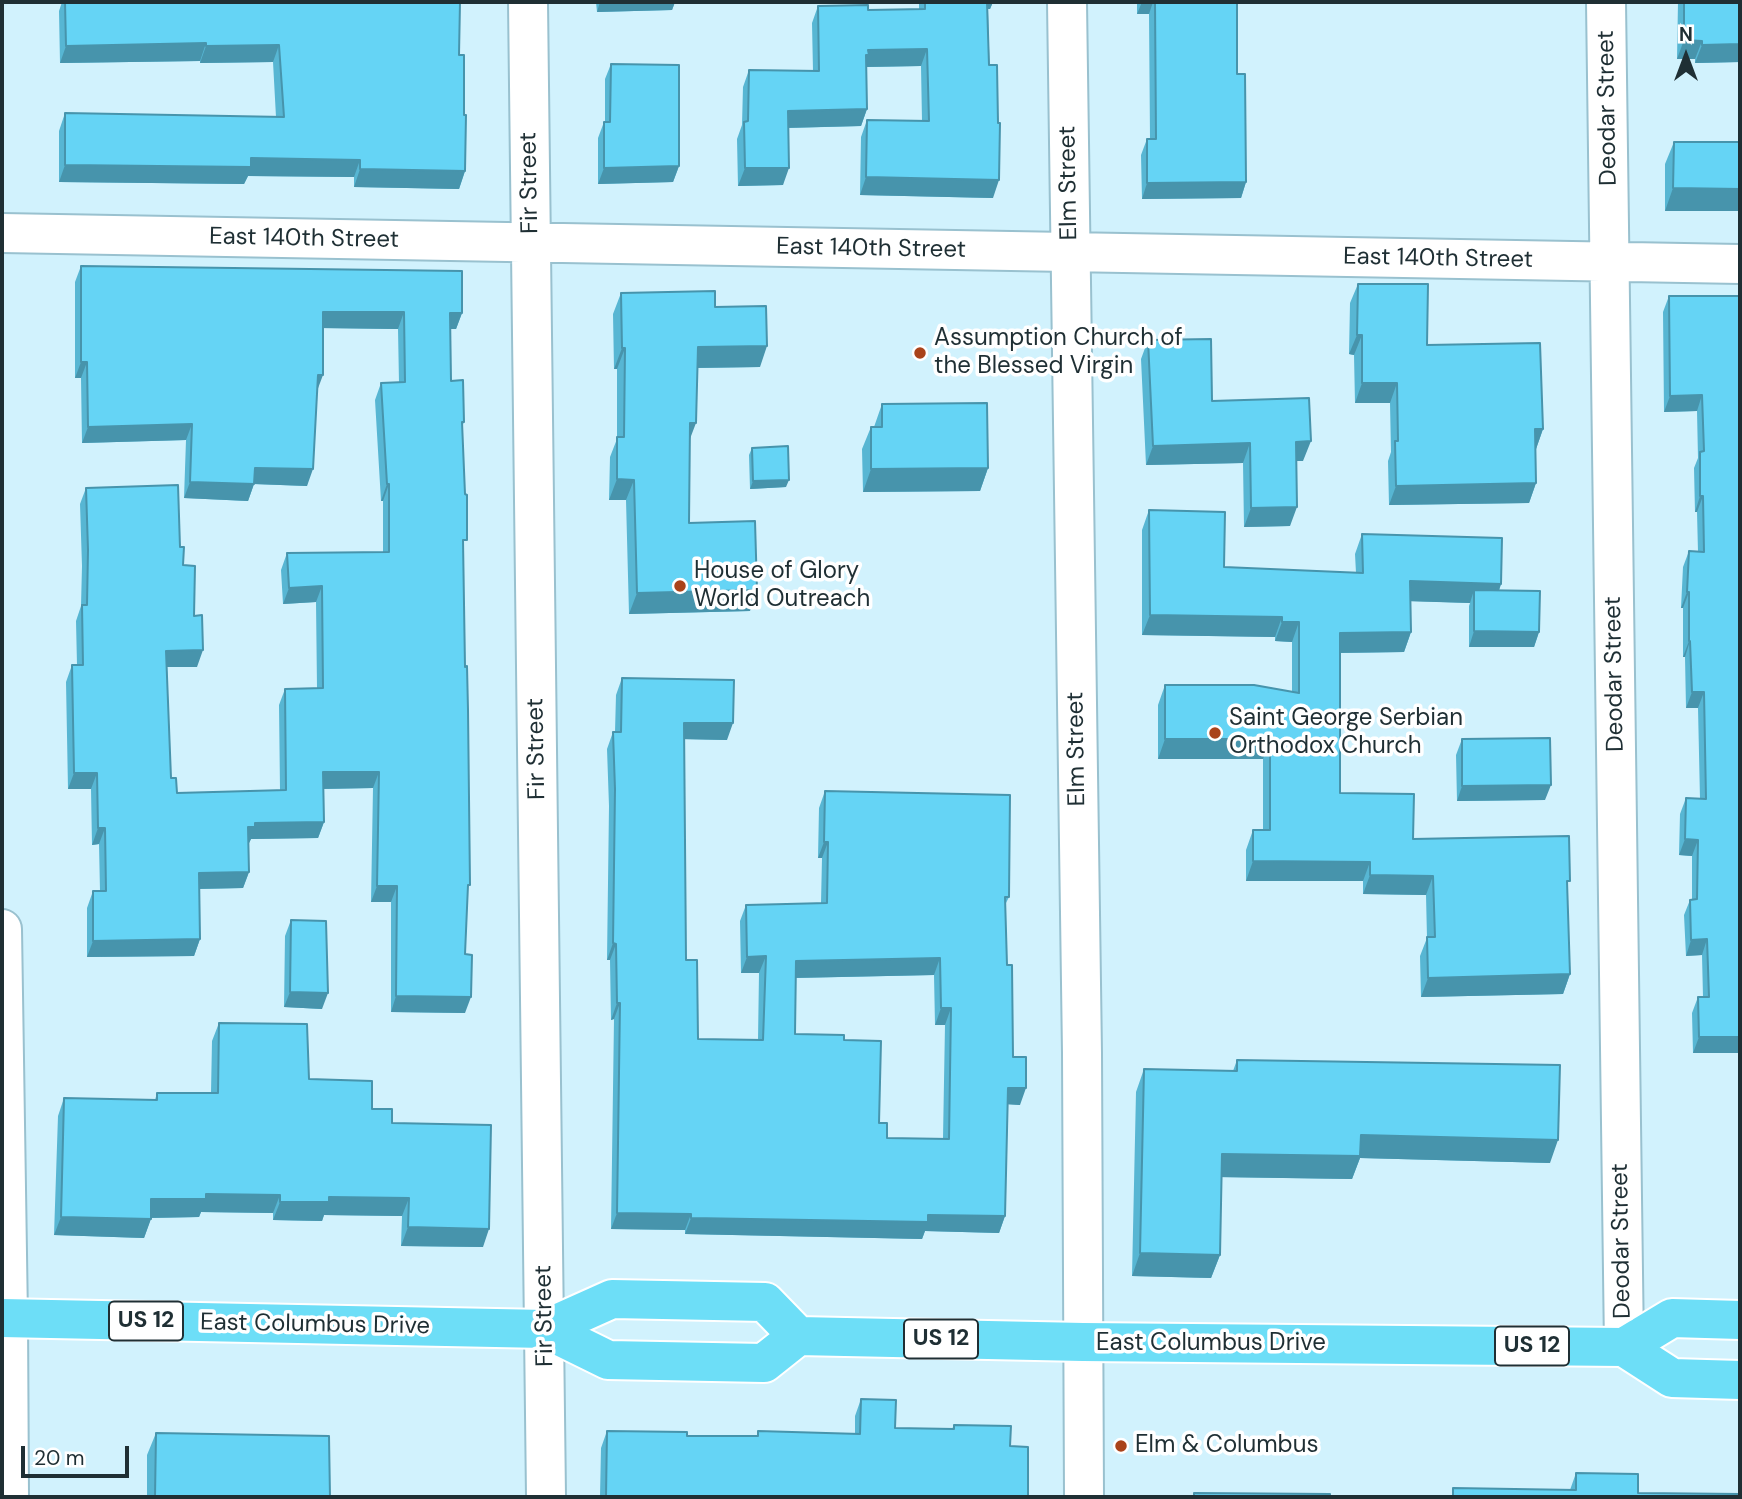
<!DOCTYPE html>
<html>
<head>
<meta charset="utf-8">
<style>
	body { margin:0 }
	#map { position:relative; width:1742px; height:1499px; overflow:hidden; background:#d1f2fd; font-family:"DM Sans",sans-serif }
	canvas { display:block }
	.frame { position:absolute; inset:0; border:4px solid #1f2f34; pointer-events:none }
	.north { position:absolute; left:1651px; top:21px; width:70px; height:70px; -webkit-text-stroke:5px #fff; paint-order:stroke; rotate:0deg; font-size:19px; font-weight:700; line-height:28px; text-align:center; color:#1f2f34 }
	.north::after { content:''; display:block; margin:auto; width:24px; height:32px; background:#1f2f34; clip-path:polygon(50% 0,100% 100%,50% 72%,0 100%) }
	.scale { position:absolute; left:21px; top:1446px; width:108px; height:32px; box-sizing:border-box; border:4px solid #1f2f34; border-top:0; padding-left:9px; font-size:21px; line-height:24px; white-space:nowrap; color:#1f2f34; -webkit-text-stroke:5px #fff; paint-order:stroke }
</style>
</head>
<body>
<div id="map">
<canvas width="1742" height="1499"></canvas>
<div class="frame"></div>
<div class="north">N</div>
<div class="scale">20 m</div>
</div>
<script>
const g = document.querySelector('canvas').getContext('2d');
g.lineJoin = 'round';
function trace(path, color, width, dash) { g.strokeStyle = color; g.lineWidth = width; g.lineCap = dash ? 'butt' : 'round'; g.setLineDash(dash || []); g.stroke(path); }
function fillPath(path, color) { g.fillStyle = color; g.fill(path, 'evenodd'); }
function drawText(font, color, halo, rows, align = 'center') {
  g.font = font + ' "DM Sans",sans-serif'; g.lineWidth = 7; g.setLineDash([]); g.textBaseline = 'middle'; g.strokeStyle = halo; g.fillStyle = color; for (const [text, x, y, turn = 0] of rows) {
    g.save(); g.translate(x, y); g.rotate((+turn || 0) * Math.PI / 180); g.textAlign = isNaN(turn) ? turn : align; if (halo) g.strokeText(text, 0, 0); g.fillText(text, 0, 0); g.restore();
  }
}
const minor = new Path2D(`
	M 528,2 L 546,1497
	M 1067,2 L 1082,1053 L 1084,1497
	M 1606,2 L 1624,1347
	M 2,233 L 1740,264
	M 2,929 L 8,1318 L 9,1497`);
const primary = new Path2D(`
	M 2,1318 L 545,1329 L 612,1299 L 765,1302 L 798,1336
	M 545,1329 L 608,1360 L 764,1363 L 798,1336 L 1083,1342 L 1624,1347 L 1672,1318 L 1740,1320
	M 1624,1347 L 1672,1378 L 1740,1380`);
const wall = new Path2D(`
	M 62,2 L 460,2 L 459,55 L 465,171 L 459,189 L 354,187 L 354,177 L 248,176 L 244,184 L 59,182 L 59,131 L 65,113 L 276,117 L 273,62 L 200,63 L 200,61 L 60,63 L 59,11 Z
	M 596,2 L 675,2 L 672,10 L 597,12 Z
	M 919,2 L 993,2 L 990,9 L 988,9 L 993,198 L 860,195 L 861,137 L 867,120 L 922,121 L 921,66 L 866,67 L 867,109 L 861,126 L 788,128 L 783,185 L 738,186 L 737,139 L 742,125 L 743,87 L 749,70 L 813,71 L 812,23 L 818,6 L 868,10 L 919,9 Z
	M 1137,2 L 1237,2 L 1237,74 L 1246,182 L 1241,198 L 1142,199 L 1141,155 L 1147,139 L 1150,139 L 1149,14 L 1137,14 Z
	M 1678,2 L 1740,2 L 1740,62 L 1695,63 L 1695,59 L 1677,59 Z
	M 611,64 L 679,166 L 673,182 L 598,184 L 598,138 L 604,122 L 605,122 L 605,79 Z
	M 1674,142 L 1740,142 L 1740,211 L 1665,211 L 1665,164 Z
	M 81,266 L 462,313 L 456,329 L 450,329 L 451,381 L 464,422 L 462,427 L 463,550 L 467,891 L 465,954 L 465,1013 L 391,1012 L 391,902 L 371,902 L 373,788 L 323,789 L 324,822 L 318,838 L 251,839 L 249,843 L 249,872 L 243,888 L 199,889 L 200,939 L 194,956 L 87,957 L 87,908 L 93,891 L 100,891 L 99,844 L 92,845 L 91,789 L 68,789 L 66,682 L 72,665 L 77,665 L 76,621 L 81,606 L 82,566 L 80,504 L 86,488 L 180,547 L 194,616 L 197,667 L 167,667 L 171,778 L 177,793 L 280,790 L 279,705 L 285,689 L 317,688 L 316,602 L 283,604 L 281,570 L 287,553 L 383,552 L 383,501 L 381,501 L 375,400 L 381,383 L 399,383 L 398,329 L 323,328 L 307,486 L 254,484 L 248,501 L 184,498 L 186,440 L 82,443 L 81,378 L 75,378 L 75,282 Z
	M 1358,284 L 1427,345 L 1543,429 L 1536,449 L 1536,483 L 1529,503 L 1389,505 L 1388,461 L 1391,452 L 1390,403 L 1355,403 L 1354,355 L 1349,354 L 1350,303 Z
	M 621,293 L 715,307 L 760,367 L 697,368 L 690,439 L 689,523 L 750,611 L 629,614 L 626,500 L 609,500 L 610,457 L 617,439 L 617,369 L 614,369 L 613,314 Z
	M 1669,296 L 1740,296 L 1740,1053 L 1693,1053 L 1692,1013 L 1698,997 L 1703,997 L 1702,955 L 1686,956 L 1684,915 L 1690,900 L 1692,899 L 1692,856 L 1679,855 L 1680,814 L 1686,798 L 1700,799 L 1698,708 L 1686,708 L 1685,657 L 1683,657 L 1683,608 L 1681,608 L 1683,567 L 1689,551 L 1698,552 L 1697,512 L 1695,512 L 1694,468 L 1698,458 L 1697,411 L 1664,412 L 1663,312 Z
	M 1148,340 L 1212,401 L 1303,461 L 1296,461 L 1290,526 L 1244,527 L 1243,463 L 1146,465 L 1141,359 Z
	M 882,404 L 988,468 L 980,491 L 863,492 L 862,449 L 871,427 L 874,427 Z
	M 752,448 L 786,487 L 750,489 L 749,455 Z
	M 1149,510 L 1224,567 L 1356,573 L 1355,554 L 1362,534 L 1501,584 L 1499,591 L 1539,632 L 1534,647 L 1469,647 L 1469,606 L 1470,603 L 1411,601 L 1411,632 L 1404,652 L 1340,653 L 1340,793 L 1413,839 L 1567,887 L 1570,974 L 1563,994 L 1421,997 L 1420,956 L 1427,938 L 1426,895 L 1363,894 L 1363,881 L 1246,881 L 1246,850 L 1253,830 L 1263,830 L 1263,759 L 1158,759 L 1158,705 L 1165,685 L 1292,692 L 1292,642 L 1275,641 L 1275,637 L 1142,635 L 1142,530 Z
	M 622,678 L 727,740 L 684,739 L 686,960 L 698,1039 L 758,1040 L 759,973 L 741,973 L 740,921 L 746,905 L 821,903 L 822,858 L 818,858 L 819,808 L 825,791 L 1009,897 L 1005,905 L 1007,965 L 1013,1057 L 1020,1105 L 1008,1104 L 1005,1216 L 999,1233 L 925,1231 L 922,1239 L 685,1234 L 685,1230 L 611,1229 L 614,1019 L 611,1020 L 610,960 L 607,960 L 609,806 L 607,749 L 613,732 L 615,732 L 616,695 ZM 934,975 L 935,1025 L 945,1025 L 943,1138 L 887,1138 L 879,1123 L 844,1040 L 795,1034 L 796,978 Z
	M 1462,739 L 1545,800 L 1457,801 L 1456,755 Z
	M 291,920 L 322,1009 L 284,1007 L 285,936 Z
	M 219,1023 L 309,1079 L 372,1109 L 392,1123 L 483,1247 L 401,1246 L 402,1216 L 324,1215 L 322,1221 L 273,1220 L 273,1213 L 201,1212 L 199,1217 L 151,1218 L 144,1238 L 54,1235 L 58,1116 L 64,1098 L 155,1100 L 157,1093 L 211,1093 L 212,1041 Z
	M 1237,1060 L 1550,1163 L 1360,1158 L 1352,1179 L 1221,1177 L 1220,1255 L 1211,1278 L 1132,1276 L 1136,1092 L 1144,1069 L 1233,1071 Z
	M 861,1399 L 895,1428 L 952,1429 L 954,1425 L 1010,1446 L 1028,1497 L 600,1497 L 601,1448 L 607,1431 L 687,1436 L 757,1436 L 758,1431 L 855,1434 L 855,1416 Z
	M 156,1433 L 330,1497 L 147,1497 L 147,1455 Z
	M 1576,1473 L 1638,1474 L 1638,1493 L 1740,1494 L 1740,1497 L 1453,1497 L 1453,1488 L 1570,1490 Z`);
const shadedWall = new Path2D(`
	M 600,2 L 675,2 L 672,10 L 597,12 Z
	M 984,2 L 993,2 L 990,9 L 981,9 Z
	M 1142,2 L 1153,2 L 1149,14 L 1137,14 Z
	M 1684,40 L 1702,41 L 1695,59 L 1677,59 Z
	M 206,43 L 200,61 L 60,63 L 66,46 Z
	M 1740,44 L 1740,62 L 1695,63 L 1702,45 Z
	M 279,45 L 273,62 L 200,63 L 206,46 Z
	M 927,49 L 921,66 L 864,67 L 866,55 L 868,50 Z
	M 867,109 L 861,126 L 782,128 L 788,111 Z
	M 251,158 L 360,160 L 354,177 L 248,176 L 244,184 L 59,182 L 65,165 Z
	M 679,166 L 673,182 L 598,184 L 604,168 Z
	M 745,168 L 789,168 L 783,185 L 738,186 Z
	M 360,169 L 465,171 L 459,189 L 354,187 Z
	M 866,177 L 999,180 L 993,198 L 860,195 Z
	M 1246,182 L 1241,198 L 1142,199 L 1147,183 Z
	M 1673,188 L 1740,189 L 1740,211 L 1665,211 Z
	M 323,312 L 404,312 L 398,329 L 317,328 Z
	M 450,313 L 462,313 L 456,329 L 444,329 Z
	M 1357,335 L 1362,335 L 1354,355 L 1349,354 Z
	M 767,346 L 760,367 L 690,368 L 698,347 Z
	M 622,348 L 625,348 L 617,369 L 614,369 Z
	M 81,362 L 87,362 L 81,378 L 75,378 Z
	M 318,375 L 323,375 L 317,391 Z
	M 1362,383 L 1397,383 L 1390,403 L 1355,403 Z
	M 1702,395 L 1697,411 L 1664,412 L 1670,396 Z
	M 690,423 L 696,423 L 688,444 Z
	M 192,424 L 186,440 L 82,443 L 88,427 Z
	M 1535,429 L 1543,429 L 1536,449 L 1528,449 Z
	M 1311,441 L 1303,461 L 1288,461 L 1296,442 Z
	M 1250,443 L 1243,463 L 1146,465 L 1153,446 Z
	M 255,468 L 313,469 L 307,486 L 254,484 L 248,501 L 184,498 L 190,482 Z
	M 988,468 L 980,491 L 863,492 L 871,469 Z
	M 617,479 L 634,480 L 626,500 L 609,500 Z
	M 789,480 L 786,487 L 750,489 L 753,481 Z
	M 1536,483 L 1529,503 L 1389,505 L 1396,486 Z
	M 387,484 L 389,484 L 383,501 L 381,501 Z
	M 1700,496 L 1703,496 L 1697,512 L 1695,512 Z
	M 1297,507 L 1290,526 L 1244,527 L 1251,508 Z
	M 1410,581 L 1501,584 L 1494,604 L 1474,590 L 1470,603 L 1403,601 Z
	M 322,586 L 316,602 L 283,604 L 289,588 Z
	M 757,590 L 750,611 L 629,614 L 637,593 Z
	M 1687,592 L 1689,592 L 1683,608 L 1681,608 Z
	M 1150,615 L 1282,617 L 1275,637 L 1142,635 Z
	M 1282,622 L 1299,622 L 1292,642 L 1275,641 Z
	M 1474,631 L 1539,632 L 1534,647 L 1469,647 Z
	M 1411,632 L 1404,652 L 1332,653 L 1340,633 Z
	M 1689,641 L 1690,641 L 1685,657 L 1683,657 Z
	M 203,650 L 197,667 L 160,667 L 166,651 Z
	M 1692,692 L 1704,692 L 1698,708 L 1686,708 Z
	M 684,723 L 733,723 L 727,740 L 678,739 Z
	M 1165,739 L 1270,739 L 1263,759 L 1158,759 Z
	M 323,772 L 379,772 L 373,788 L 317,789 Z
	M 74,773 L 97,773 L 91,789 L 68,789 Z
	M 1551,785 L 1545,800 L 1457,801 L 1462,786 Z
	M 324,822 L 318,838 L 251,839 L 249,843 L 242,844 L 248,827 L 255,823 Z
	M 98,828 L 105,828 L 99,844 L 92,845 Z
	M 1685,839 L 1698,840 L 1692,856 L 1679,855 Z
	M 824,842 L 828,842 L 822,858 L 818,858 Z
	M 1253,861 L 1370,862 L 1363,881 L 1246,881 Z
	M 249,872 L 243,888 L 193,889 L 199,873 Z
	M 1370,875 L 1433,876 L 1426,895 L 1363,894 Z
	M 377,886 L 397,886 L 391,902 L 371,902 Z
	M 200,939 L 194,956 L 87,957 L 93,941 Z
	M 1707,939 L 1702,955 L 1686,956 L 1691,940 Z
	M 613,943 L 616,944 L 610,960 L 607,960 Z
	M 766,956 L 759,973 L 741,973 L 747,957 Z
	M 940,958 L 934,975 L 790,978 L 796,961 Z
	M 1570,974 L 1563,994 L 1421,997 L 1428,978 Z
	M 290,992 L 328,993 L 322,1009 L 284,1007 Z
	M 396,996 L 471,997 L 465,1013 L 391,1012 Z
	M 617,1003 L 620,1003 L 614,1019 L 611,1020 Z
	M 941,1008 L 951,1008 L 945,1025 L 935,1025 Z
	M 1699,1037 L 1740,1037 L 1740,1053 L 1693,1053 Z
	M 1008,1088 L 1026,1088 L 1020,1105 L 1002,1104 Z
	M 1361,1135 L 1558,1140 L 1550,1163 L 1360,1158 L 1352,1179 L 1213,1177 L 1222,1154 Z
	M 206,1194 L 280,1195 L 273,1213 L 201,1212 L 199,1217 L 145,1218 L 151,1199 Z
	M 329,1197 L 409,1198 L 402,1216 L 324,1215 L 322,1221 L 273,1220 L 280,1202 Z
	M 617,1213 L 691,1214 L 685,1230 L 611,1229 Z
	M 928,1215 L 1005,1216 L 999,1233 L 925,1231 L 922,1239 L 685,1234 L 691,1218 Z
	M 61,1217 L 151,1219 L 144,1238 L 54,1235 Z
	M 408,1227 L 489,1229 L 483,1247 L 401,1246 Z
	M 1140,1253 L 1220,1255 L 1211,1278 L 1132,1276 Z`);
const building = new Path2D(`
	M 65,2 L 460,2 L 459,55 L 464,55 L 464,115 L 466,115 L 465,171 L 360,169 L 360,160 L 251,158 L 251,167 L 65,165 L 65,113 L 284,117 L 279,45 L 206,46 L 206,43 L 66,46 Z
	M 925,2 L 987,2 L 989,65 L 997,65 L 998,123 L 1000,123 L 999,180 L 866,177 L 867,120 L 929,121 L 927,49 L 868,50 L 869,55 L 866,55 L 867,109 L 788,111 L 789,168 L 745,168 L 744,122 L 748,121 L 749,70 L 819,71 L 818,6 L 868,5 L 868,10 L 925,9 Z
	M 1155,2 L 1237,2 L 1237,74 L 1245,74 L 1246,182 L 1147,183 L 1147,139 L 1156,139 Z
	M 1684,2 L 1740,2 L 1740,44 L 1702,45 L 1702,41 L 1684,40 Z
	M 611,64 L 679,65 L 679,166 L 604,168 L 604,122 L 610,122 Z
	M 1674,142 L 1740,142 L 1740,189 L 1673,188 Z
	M 81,266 L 462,271 L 462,313 L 450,313 L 451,381 L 463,380 L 464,422 L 462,422 L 465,494 L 467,495 L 467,540 L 463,540 L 465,667 L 467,666 L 468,710 L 470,885 L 468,885 L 465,954 L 472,955 L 471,997 L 396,996 L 397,886 L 377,886 L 379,772 L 323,772 L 324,822 L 255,823 L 255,827 L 248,827 L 249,872 L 199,873 L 200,939 L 93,941 L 93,891 L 106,891 L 105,828 L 98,828 L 97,773 L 74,773 L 72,665 L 83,665 L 82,605 L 87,605 L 88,550 L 86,488 L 178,485 L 180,547 L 184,547 L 183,565 L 195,566 L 194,616 L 202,615 L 203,650 L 166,651 L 171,778 L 176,778 L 177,793 L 286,790 L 285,689 L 323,688 L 322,586 L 289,588 L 287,553 L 389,552 L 389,484 L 387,484 L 381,383 L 405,382 L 404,312 L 323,312 L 323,375 L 318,375 L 313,469 L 255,468 L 254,484 L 190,482 L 192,424 L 88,427 L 87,362 L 81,362 Z
	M 1358,284 L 1428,284 L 1427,345 L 1540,343 L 1543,429 L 1535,429 L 1536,483 L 1396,486 L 1395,441 L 1398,441 L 1397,383 L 1362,383 L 1362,335 L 1357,335 Z
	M 715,291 L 715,307 L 766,306 L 767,346 L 698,347 L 696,423 L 690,423 L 689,523 L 755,521 L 757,590 L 637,593 L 634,480 L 617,479 L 617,437 L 624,437 L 625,348 L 622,348 L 621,293 Z
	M 1669,296 L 1740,296 L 1740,1037 L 1699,1037 L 1698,997 L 1709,997 L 1707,939 L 1691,940 L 1690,900 L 1697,899 L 1698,840 L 1685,839 L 1686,798 L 1706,799 L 1704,692 L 1692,692 L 1690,641 L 1689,641 L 1689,592 L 1687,592 L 1689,551 L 1704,552 L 1703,496 L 1700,496 L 1700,452 L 1704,451 L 1702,395 L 1670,396 Z
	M 1211,339 L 1212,401 L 1309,398 L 1311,441 L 1296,442 L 1297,507 L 1251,508 L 1250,443 L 1153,446 L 1148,340 Z
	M 987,403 L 988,468 L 871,469 L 871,427 L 882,427 L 882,404 Z
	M 788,446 L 789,480 L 753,481 L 752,448 Z
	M 1149,510 L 1225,512 L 1224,567 L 1363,573 L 1362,534 L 1502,538 L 1501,584 L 1410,581 L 1411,632 L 1340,633 L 1340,793 L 1414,794 L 1413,839 L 1569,836 L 1570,881 L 1567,881 L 1570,974 L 1428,978 L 1427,937 L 1435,937 L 1433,876 L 1370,875 L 1370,862 L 1253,861 L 1253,830 L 1270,830 L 1270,739 L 1165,739 L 1165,685 L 1254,685 L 1299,693 L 1299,622 L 1282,622 L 1282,617 L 1150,615 Z
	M 1474,590 L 1540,591 L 1539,632 L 1474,631 Z
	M 622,678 L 734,680 L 733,723 L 684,723 L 686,960 L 697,960 L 698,1039 L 763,1040 L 766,956 L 747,957 L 746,905 L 827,903 L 828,842 L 824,842 L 825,791 L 1010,795 L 1009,897 L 1005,897 L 1007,965 L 1012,965 L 1013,1057 L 1026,1057 L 1026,1088 L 1008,1088 L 1005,1216 L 928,1215 L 928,1222 L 691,1218 L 691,1214 L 617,1213 L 620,1003 L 617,1003 L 616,944 L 613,943 L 615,789 L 613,732 L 621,732 ZM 940,958 L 941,1008 L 951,1008 L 949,1139 L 887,1138 L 887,1123 L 879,1123 L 881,1041 L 844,1040 L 844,1035 L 795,1034 L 796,961 Z
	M 1550,738 L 1551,785 L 1462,786 L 1462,739 Z
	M 291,920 L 326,921 L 328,993 L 290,992 Z
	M 219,1023 L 307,1024 L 309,1079 L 372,1081 L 372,1109 L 392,1109 L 392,1123 L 491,1125 L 489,1229 L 408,1227 L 409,1198 L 329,1197 L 329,1202 L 280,1202 L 280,1195 L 206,1194 L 206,1199 L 151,1199 L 151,1219 L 61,1217 L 64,1098 L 157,1100 L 157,1093 L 218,1093 Z
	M 1237,1060 L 1560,1065 L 1558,1140 L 1361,1135 L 1360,1156 L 1222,1154 L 1220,1255 L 1140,1253 L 1144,1069 L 1237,1071 Z
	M 861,1399 L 896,1400 L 895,1428 L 954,1429 L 954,1425 L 1011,1426 L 1010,1446 L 1028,1447 L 1028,1497 L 606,1497 L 607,1431 L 687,1432 L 687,1436 L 758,1436 L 758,1431 L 860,1434 Z
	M 156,1433 L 329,1436 L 330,1497 L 155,1497 Z
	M 1576,1473 L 1638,1474 L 1638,1493 L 1740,1494 L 1740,1497 L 1453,1497 L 1453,1488 L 1576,1490 Z
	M 1194,1493 L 1330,1494 L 1330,1497 L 1194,1497 Z`);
const markers = [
	[920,353,7,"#a9431a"],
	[680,586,7,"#a9431a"],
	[1215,733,7,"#a9431a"],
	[1121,1446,7,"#a9431a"]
];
const shields = [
	[146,1321,74],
	[941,1339,74],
	[1532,1346,74]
];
const shieldNames = [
	["US 12",146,1321],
	["US 12",941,1339],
	["US 12",1532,1346]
];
const streetNames = [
	["Deodar Street",1608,108,-91],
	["Fir Street",530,183,-91],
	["Elm Street",1069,183,-91],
	["East 140th Street",304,239,1],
	["East 140th Street",871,249,1],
	["East 140th Street",1438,259,1],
	["Deodar Street",1615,674,-91],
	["Fir Street",537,749,-91],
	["Elm Street",1077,749,-91],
	["Deodar Street",1622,1241,-91],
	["Fir Street",545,1316,-91],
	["East Columbus Drive",315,1325,1],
	["East Columbus Drive",1211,1344]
];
const poiNames = [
	["Assumption Church of",934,339],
	["the Blessed Virgin",934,367],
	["House of Glory",694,572],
	["World Outreach",694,600],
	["Saint George Serbian",1229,719],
	["Orthodox Church",1229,747],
	["Elm & Columbus",1135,1446]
];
trace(minor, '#99c1cf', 42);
trace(primary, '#fff', 42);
trace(minor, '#fff', 38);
trace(primary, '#6ddef7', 38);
fillPath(wall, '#57b6d3');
fillPath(shadedWall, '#4794ac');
fillPath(building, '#65d4f5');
trace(building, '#4794ac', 2);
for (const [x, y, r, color] of markers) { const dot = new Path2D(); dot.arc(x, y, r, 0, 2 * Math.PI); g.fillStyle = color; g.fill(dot); trace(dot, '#fff', 2.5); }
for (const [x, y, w] of shields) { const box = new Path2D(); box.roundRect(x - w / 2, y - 19.5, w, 39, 5); g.fillStyle = '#fff'; g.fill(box); trace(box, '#1f2f34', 2); }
drawText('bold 23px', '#1f2f34', null, shieldNames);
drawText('24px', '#1f2f34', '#fff', streetNames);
drawText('24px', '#1f2f34', '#fff', poiNames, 'left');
</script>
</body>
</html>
